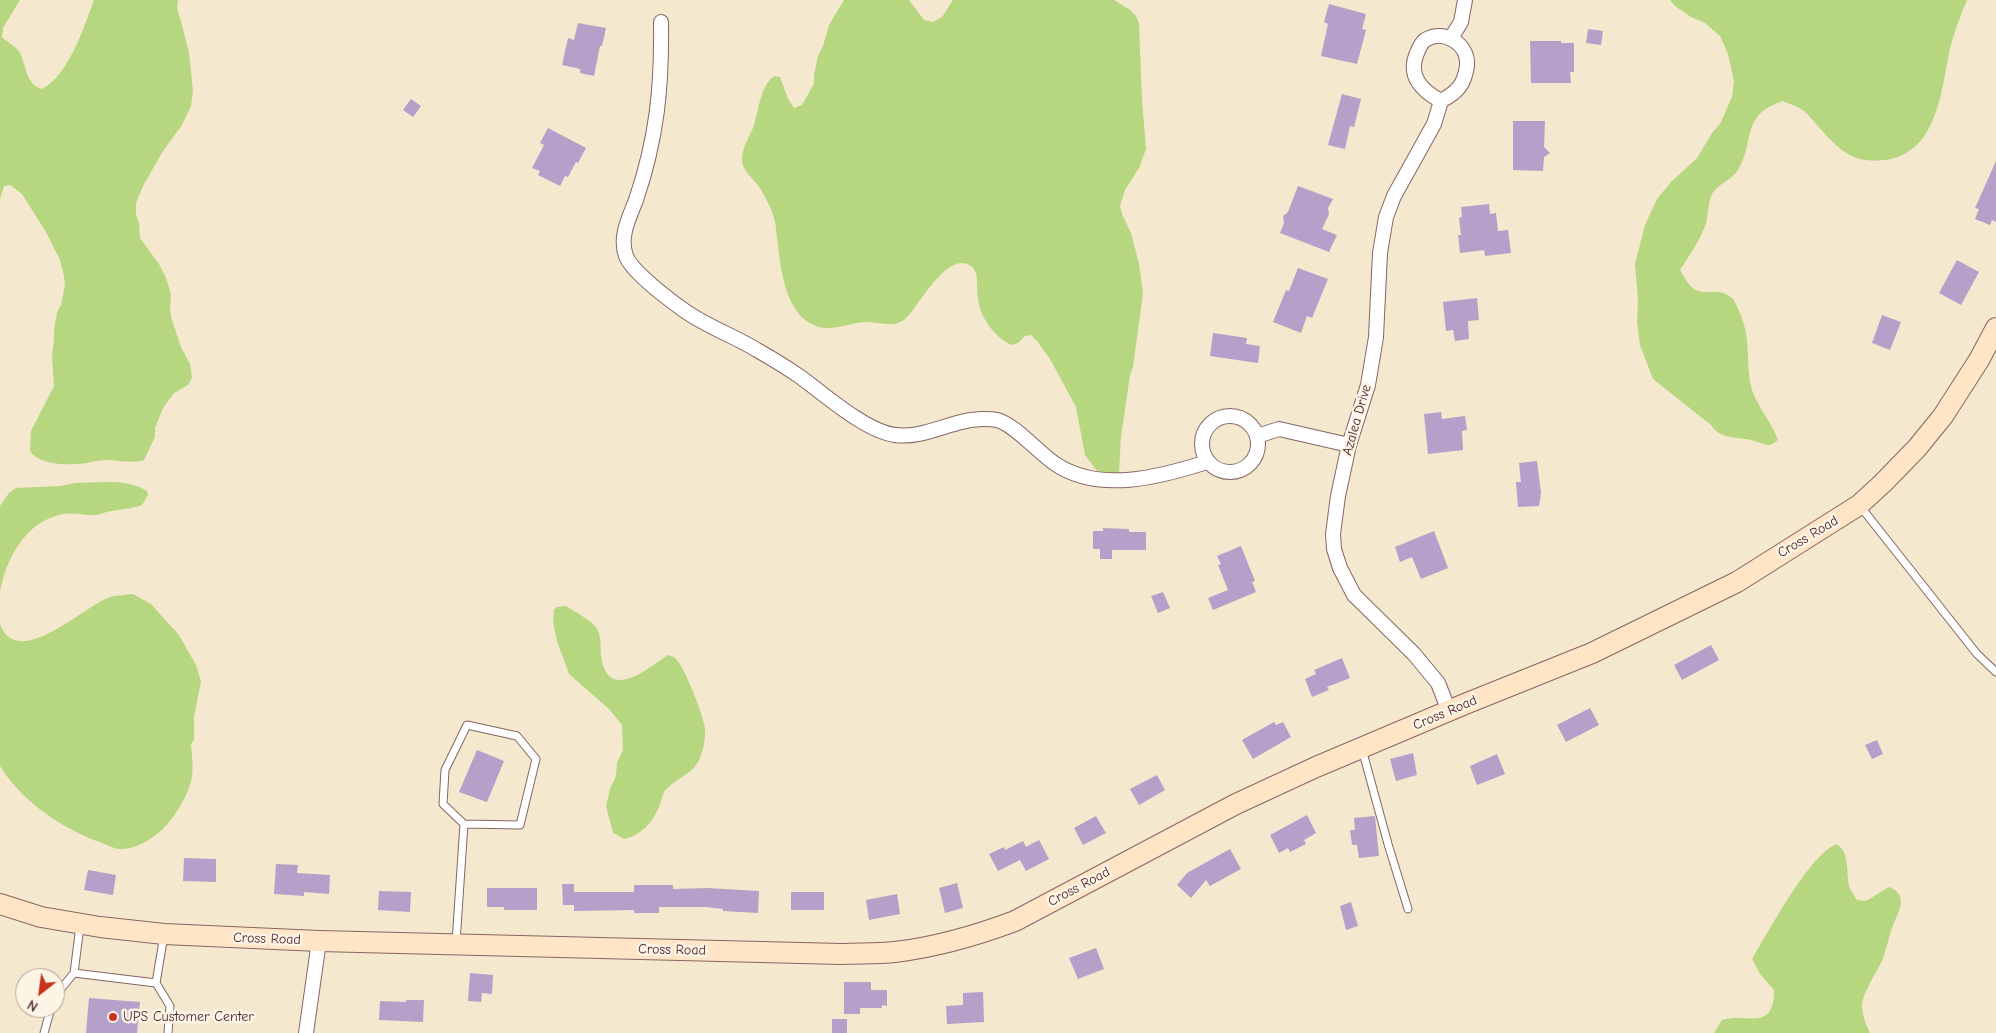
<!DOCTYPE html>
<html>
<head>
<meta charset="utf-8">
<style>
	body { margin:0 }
	#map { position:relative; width:1996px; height:1033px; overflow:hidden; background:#f4e8ce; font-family:"Comic Neue",sans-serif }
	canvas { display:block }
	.north { position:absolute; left:15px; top:968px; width:50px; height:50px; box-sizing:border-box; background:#fcf5e5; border:1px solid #b59f9b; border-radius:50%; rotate:210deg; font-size:14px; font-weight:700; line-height:20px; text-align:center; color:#4a1f2b }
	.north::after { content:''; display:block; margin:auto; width:18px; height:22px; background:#c8321e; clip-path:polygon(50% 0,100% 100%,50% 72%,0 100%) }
</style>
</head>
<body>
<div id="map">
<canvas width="1996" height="1033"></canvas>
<div class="north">N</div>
</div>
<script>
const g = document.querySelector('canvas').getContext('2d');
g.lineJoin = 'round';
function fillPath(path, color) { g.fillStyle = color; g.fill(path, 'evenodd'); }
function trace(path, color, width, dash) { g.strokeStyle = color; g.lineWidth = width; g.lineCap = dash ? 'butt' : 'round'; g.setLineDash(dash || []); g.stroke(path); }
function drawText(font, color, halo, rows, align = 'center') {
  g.font = font + ' "Comic Neue",sans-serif'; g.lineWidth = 5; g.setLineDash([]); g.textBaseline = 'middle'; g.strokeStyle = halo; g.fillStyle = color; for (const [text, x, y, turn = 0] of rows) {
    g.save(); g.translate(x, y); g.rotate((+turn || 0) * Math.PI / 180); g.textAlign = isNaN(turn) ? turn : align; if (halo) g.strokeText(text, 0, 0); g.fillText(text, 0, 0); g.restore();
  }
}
const green = new Path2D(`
	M 0,0 L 20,0 L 3,28 L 2,37 C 7,42 17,47 20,53 C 26,65 26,85 42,89 C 69,75 84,27 94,0 L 178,0 L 177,7 L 189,52 L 193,91 L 191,106 L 182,125 L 163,151 L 143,186 L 136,203 L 136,215 L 139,223 L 140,238 L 159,264 L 166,278 L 171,294 L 170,308 L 171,317 L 181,347 L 190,364 L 192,378 L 188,385 L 174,393 L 163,408 L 155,428 L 155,437 L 144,460 C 131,464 118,460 105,460 C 96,460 87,464 77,464 C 62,465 39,464 30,451 L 31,431 L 54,386 L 52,357 L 54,340 L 54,330 L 57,312 L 61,305 L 65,286 L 64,276 L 60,260 L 46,232 L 22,194 L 10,185 L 4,186 L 0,199 Z
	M 844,0 L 909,0 L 924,20 L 933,22 L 942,17 L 953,0 L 1114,0 L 1130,10 L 1136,16 L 1139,24 L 1142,100 L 1146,149 L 1139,168 L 1125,190 L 1120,206 L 1122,214 L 1131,233 L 1139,264 L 1143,293 L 1133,367 L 1130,375 L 1121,437 L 1119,471 L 1113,482 L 1104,480 L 1085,455 L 1076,407 L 1050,359 L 1037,341 L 1031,335 L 1025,336 L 1018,343 L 1011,345 C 994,336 980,318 978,298 C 976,289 980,272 971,266 C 947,249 918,308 905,319 C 903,321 898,323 895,324 C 885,325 874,322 865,322 C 849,323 831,332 816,326 C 786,315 781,272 778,245 C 776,235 777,225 773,215 C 770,206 765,196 760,188 C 754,179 742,171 742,160 C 742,146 750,137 754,125 C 759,109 760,87 774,76 L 780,77 L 788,99 L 794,108 L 802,105 L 814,84 L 814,75 L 818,56 L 823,46 L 829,25 Z
	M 1670,0 L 1967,0 C 1959,19 1952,38 1948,58 C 1941,97 1934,155 1884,160 C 1873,161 1864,161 1854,157 C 1832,147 1821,127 1804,111 C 1799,107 1790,104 1783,101 C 1740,115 1756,140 1738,170 C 1731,181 1716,184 1711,196 C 1708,205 1708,214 1706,223 C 1700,241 1690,254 1680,270 C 1684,276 1689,287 1696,290 C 1708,296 1718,286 1733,299 C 1735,301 1737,306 1738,309 C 1751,335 1746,354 1750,381 C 1753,403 1771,419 1778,440 C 1774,443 1772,445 1767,445 C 1762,444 1756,441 1751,440 C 1738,437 1719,439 1711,425 L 1653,379 L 1640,345 L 1637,321 L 1638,300 L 1635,264 L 1645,225 L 1657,199 L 1671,182 L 1697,158 L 1712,133 L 1720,124 L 1732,97 L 1734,81 L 1728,54 L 1720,36 L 1705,23 L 1691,17 L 1675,6 Z
	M 75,483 C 98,483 127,478 147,491 L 148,495 L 142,505 C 131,509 123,509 112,511 C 107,511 102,514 97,515 C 86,516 74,512 63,514 C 26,521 6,558 0,592 L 0,506 L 9,493 L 16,488 L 60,486 Z
	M 133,594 L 151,604 L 179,635 L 196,665 L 201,681 L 194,717 L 194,740 L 191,744 C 192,755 194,771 191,782 C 182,811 157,845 124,849 C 117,850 109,846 102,843 C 63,829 22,802 0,766 L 0,624 C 18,672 85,605 110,597 C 117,595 126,595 133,594 Z
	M 566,606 C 575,612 587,618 595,626 C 602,633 600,646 601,656 C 608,703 647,669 668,655 C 670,656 673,656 675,658 C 684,665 703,715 705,728 C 706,739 703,752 698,762 C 691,775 673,780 664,792 C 662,796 661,802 659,807 C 652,823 642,835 624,839 L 613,833 L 606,806 L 610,789 L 616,776 L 617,763 L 623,750 L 622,725 L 609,709 L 569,674 L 557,641 L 553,622 L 554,610 L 557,607 Z
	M 1837,844 C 1850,854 1846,871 1849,886 C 1850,890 1854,895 1857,900 L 1866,901 L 1889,887 C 1909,895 1899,911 1893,925 C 1889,936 1887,947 1883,958 C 1878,972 1861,993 1862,1008 C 1863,1016 1866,1026 1870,1033 L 1714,1033 L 1722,1020 C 1747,1012 1774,1033 1774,990 L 1760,974 L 1752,959 C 1768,933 1810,853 1837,844 Z`);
const building = new Path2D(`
	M 1329,4 L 1366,14 L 1362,29 L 1366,30 L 1357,64 L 1321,56 L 1328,24 L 1324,22 Z
	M 578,23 L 606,28 L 602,46 L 600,46 L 594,76 L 580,73 L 580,69 L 562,65 L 568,38 L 574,40 Z
	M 1588,29 L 1603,31 L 1601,45 L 1586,43 Z
	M 1530,41 L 1561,41 L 1561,43 L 1574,43 L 1574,72 L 1570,72 L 1571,83 L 1531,83 Z
	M 1342,94 L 1361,99 L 1354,127 L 1350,126 L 1345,149 L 1328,145 Z
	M 411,99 L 421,106 L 413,117 L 403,110 Z
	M 1513,121 L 1545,121 L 1544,147 L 1550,153 L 1544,157 L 1543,171 L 1513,170 Z
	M 548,128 L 586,148 L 578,163 L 576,162 L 568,177 L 565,176 L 560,186 L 538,175 L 540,171 L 532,168 L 544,145 L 540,143 Z
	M 1996,161 L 1996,222 L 1992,220 L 1990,225 L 1975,219 L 1979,209 L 1975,208 Z
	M 1298,186 L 1333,199 L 1328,208 L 1329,214 L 1322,229 L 1337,235 L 1329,252 L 1280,233 L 1284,223 L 1283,216 L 1288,212 Z
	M 1489,204 L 1490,214 L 1496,213 L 1498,231 L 1508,230 L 1511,253 L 1485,256 L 1484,250 L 1460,253 L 1458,235 L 1461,235 L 1459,218 L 1462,217 L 1461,207 Z
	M 1957,260 L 1979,272 L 1961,305 L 1939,293 Z
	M 1298,268 L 1328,279 L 1312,318 L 1307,316 L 1301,333 L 1273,322 L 1286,290 L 1289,291 Z
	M 1477,298 L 1479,320 L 1468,321 L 1469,339 L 1455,341 L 1453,330 L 1446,331 L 1443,302 Z
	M 1882,315 L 1901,322 L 1890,350 L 1872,343 Z
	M 1213,333 L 1247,338 L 1246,344 L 1260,346 L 1258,363 L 1210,356 Z
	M 1441,412 L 1442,419 L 1465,416 L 1467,430 L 1462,431 L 1463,450 L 1428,454 L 1424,414 Z
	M 1537,461 L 1541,493 L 1539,506 L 1518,507 L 1516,482 L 1521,482 L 1519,463 Z
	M 1103,528 L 1129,529 L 1129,532 L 1146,532 L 1146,550 L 1112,550 L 1112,559 L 1100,559 L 1100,549 L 1093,549 L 1093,531 L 1103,531 Z
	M 1434,531 L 1448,568 L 1421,579 L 1412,557 L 1400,562 L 1395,547 Z
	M 1241,546 L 1255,581 L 1252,582 L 1256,592 L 1213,610 L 1208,598 L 1228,590 L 1218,565 L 1221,564 L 1217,556 Z
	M 1163,592 L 1170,608 L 1158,613 L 1151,596 Z
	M 1711,645 L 1719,660 L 1682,680 L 1674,665 Z
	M 1342,658 L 1350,678 L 1327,687 L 1329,690 L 1312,697 L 1305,679 L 1316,674 L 1314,670 Z
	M 1590,708 L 1599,725 L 1566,742 L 1557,725 Z
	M 1274,722 L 1276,725 L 1283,722 L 1291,737 L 1253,759 L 1242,740 Z
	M 1877,740 L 1883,754 L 1872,759 L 1865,745 Z
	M 477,750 L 504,761 L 487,802 L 459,792 Z
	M 1413,753 L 1417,775 L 1396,781 L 1390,759 Z
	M 1497,754 L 1505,774 L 1477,785 L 1470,766 Z
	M 1157,775 L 1165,790 L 1139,805 L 1130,789 Z
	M 1307,815 L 1316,833 L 1304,840 L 1306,844 L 1290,852 L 1288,848 L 1279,853 L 1270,835 Z
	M 1096,816 L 1106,833 L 1083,845 L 1074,828 Z
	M 1375,816 L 1379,856 L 1359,858 L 1357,845 L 1352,845 L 1350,830 L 1355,830 L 1354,818 Z
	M 1039,840 L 1049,859 L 1026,871 L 1020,860 L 998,871 L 989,854 L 1004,847 L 1005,850 L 1023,841 L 1026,847 Z
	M 1230,849 L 1241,869 L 1210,886 L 1206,880 L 1191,898 L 1177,885 L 1187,873 Z
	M 184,858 L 216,859 L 216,882 L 183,881 Z
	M 276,864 L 298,865 L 297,873 L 330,875 L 329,894 L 304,892 L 304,896 L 274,894 Z
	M 88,870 L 116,875 L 113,895 L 84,890 Z
	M 957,883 L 963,908 L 945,913 L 939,888 Z
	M 562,884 L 574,884 L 574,892 L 634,892 L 634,885 L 673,885 L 673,889 L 707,888 L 759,891 L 758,913 L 723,911 L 723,909 L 706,907 L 659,907 L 659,913 L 634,913 L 634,910 L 574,911 L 574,905 L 563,905 Z
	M 487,888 L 537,888 L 537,910 L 504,910 L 504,907 L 487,907 Z
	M 379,891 L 411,892 L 410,912 L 378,910 Z
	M 791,892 L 824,892 L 824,910 L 791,910 Z
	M 897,894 L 900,914 L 869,920 L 866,900 Z
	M 1351,902 L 1358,926 L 1346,930 L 1340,906 Z
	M 1096,948 L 1104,969 L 1078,979 L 1069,958 Z
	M 470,973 L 493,975 L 492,994 L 482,993 L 481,1002 L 468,1001 Z
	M 844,982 L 871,982 L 871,990 L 887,990 L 887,1006 L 882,1005 L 882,1008 L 860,1008 L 860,1014 L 844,1014 Z
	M 983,992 L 984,1022 L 947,1024 L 946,1006 L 963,1005 L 963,993 Z
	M 89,998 L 140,1002 L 137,1033 L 86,1033 Z
	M 406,1000 L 424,1000 L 423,1022 L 379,1020 L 380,1001 L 406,1002 Z
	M 832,1019 L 847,1019 L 847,1033 L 832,1033 Z`);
const lane = new Path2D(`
	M 1860,506 L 1977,654 L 1996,672
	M 1362,749 L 1388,844 L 1408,909
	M 164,935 L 156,983 L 170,1006 L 168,1033
	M 456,942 L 464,824 L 443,804 L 445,770 L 467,725 L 517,736 L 536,759 L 520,825 L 464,824
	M 74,973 L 156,983
	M 55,996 L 74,973 L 80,926
	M 44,1033 L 51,1008`);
const street = new Path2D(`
	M 661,22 C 662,87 657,138 636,200 C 629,218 619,237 626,256 C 632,272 671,301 685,311 C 708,327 734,336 757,350 C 771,358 786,367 799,376 C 824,394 865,431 895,435 C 925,439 953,419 983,419 C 987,419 993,419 997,420 C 1014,424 1039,453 1054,463 C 1098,494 1160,477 1207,462
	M 1451,38 L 1461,22 L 1465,0
	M 1441,101 C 1422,91 1407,76 1417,53 C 1419,48 1421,43 1425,40 C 1445,28 1469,45 1467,66 C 1464,86 1457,92 1441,101 L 1434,124 L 1394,196 L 1386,217 L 1380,253 L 1376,337 L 1368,385 L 1349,445 L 1338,496 L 1333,534 L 1334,549 L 1340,568 L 1354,595 L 1414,654 L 1438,683 L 1449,711
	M1202 444a28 28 0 1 1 56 0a28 28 0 1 1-56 0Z
	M 1257,436 L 1279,429 L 1349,445
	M 306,1033 L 319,941`);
const secondary = new Path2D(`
	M 0,904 L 41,917 L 100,927 L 164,934 L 319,941 L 841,954 C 858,953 877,954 895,952 C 937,947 975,936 1015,921 L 1236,804 L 1316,767 L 1465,704 L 1592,653 L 1737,582 L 1859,505 L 1883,483 L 1917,448 L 1943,416 L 1979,360 L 1996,328`);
const markers = [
	[113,1017,5,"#c8321e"]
];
const streetNames = [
	["Azalea Drive",1357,420,-74],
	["Cross Road",1808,537,-31],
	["Cross Road",1445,713,-23],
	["Cross Road",1079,887,-28],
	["Cross Road",267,939,2],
	["Cross Road",672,950,1]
];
const poiNames = [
	["UPS Customer Center",123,1017]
];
fillPath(green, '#b6d77f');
fillPath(building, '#b4a0c8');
trace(lane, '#866564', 9);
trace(street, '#866564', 16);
trace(secondary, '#866564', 22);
trace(lane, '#fff', 7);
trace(street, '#fff', 14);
trace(secondary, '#ffe4c6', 20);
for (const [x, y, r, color] of markers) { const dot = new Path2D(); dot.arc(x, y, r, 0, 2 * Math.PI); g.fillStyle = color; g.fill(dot); trace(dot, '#fcf5e5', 2); }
drawText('14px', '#4a1f2b', '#fcf5e5', streetNames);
drawText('14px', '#4a1f2b', '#fcf5e5', poiNames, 'left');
</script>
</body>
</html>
